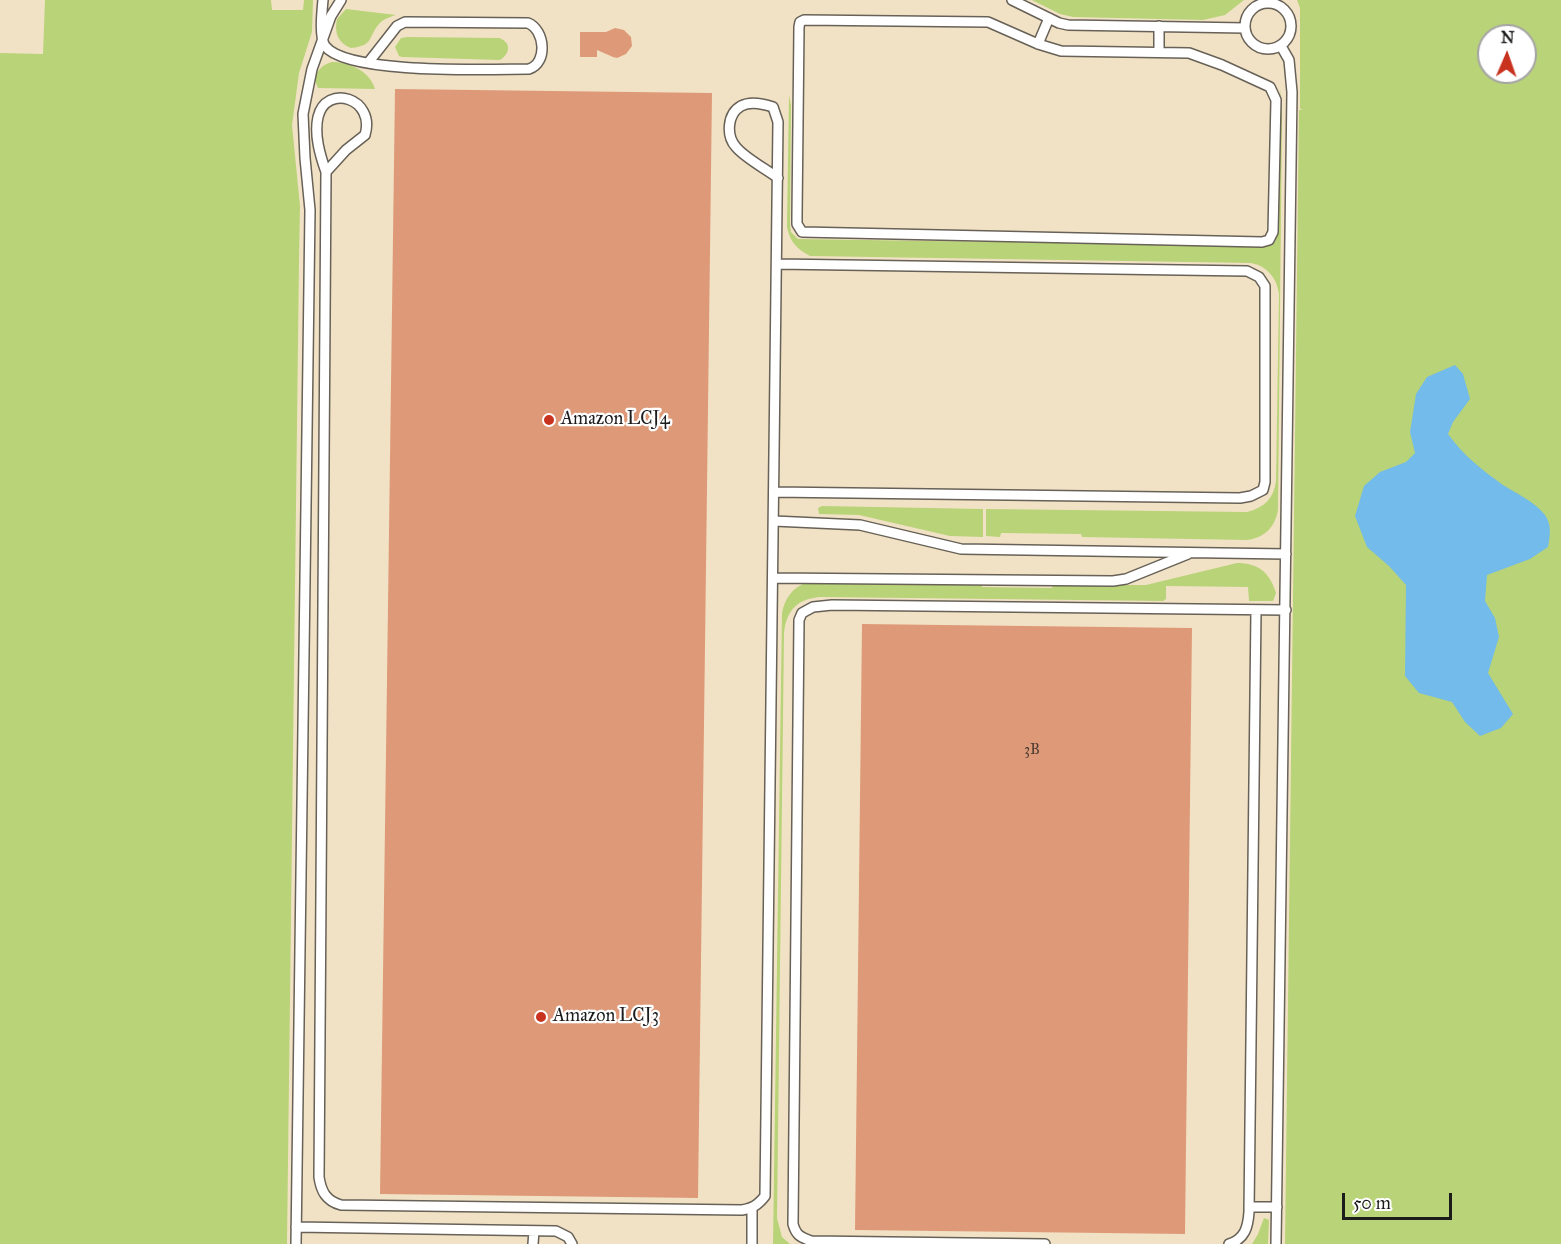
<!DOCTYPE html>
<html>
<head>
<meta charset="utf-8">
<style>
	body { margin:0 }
	#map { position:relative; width:1561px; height:1244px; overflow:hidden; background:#f2e2c5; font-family:"IM FELL Great Primer",serif }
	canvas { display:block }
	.north { position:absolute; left:1477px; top:24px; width:60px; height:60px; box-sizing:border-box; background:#fff; border:2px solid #a4a4a4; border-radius:50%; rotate:2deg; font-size:16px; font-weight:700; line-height:24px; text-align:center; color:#1c1c1c }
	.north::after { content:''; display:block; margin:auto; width:21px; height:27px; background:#c8321e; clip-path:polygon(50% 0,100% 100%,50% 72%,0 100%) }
	.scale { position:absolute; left:1342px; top:1193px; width:110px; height:27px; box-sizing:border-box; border:3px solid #1c1c1c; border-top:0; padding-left:8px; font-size:18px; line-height:21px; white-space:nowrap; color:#1c1c1c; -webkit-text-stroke:4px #fff; paint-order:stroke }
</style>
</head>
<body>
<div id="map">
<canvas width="1561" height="1244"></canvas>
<div class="north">N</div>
<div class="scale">50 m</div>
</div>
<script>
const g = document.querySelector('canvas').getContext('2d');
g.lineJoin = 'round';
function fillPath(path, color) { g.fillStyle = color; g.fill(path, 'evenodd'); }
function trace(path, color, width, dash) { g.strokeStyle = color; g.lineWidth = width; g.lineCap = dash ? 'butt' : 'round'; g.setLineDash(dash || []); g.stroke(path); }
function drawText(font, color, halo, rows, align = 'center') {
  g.font = font + ' "IM FELL Great Primer",serif'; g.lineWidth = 4.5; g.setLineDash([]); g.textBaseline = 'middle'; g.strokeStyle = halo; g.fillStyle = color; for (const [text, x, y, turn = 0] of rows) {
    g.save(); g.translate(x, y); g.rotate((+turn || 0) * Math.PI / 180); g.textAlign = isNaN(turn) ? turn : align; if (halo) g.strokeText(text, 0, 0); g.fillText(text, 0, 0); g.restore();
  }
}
const green = new Path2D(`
	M 45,0 L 271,0 L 272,10 L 303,10 L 304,0 L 313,0 L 312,32 L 299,73 L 292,125 L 300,206 L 299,260 L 287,1244 L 0,1244 L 0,53 L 43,54 Z
	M 1032,0 L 1244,0 L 1225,15 L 1203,20 L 1073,17 L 1060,14 Z
	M 1297,0 L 1561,0 L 1561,1244 L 1285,1244 L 1299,110 L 1303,110 L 1300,109 L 1300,8 ZM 1489,36 L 1525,36 L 1525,72 L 1489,72 Z
	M 346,9 L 396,15 C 390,17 383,19 379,24 C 367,38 375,45 351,48 C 338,43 334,33 337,19 Z
	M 407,37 L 499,38 C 511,42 511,53 500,60 L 402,57 L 399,56 L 395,47 L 401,38 Z
	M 332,62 C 349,62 370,71 375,89 L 318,88 L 314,78 C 318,70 323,64 332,62 Z
	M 1280,89 L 1282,114 L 1278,509 C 1276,526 1265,538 1247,540 L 1082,537 L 1081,534 L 1001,533 L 1000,537 L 986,536 L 986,509 L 1247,512 C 1264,508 1274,498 1276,481 L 1279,294 C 1277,278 1267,266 1251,263 L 810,256 C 797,249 790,242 787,227 L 789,95 L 791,105 L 790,225 L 791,232 L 798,239 L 1266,246 L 1275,242 L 1278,233 Z
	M 822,506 L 983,509 L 983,537 L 950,536 L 859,515 L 821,514 L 819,514 L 818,508 Z
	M 1237,563 C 1259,563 1270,573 1276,593 L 1273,601 L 1249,601 L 1248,587 L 1166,586 L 1166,599 L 1163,601 L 822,597 C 798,598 786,610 784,634 L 777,1218 L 782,1237 L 790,1244 L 773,1244 L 782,613 C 785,598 792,588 807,582 L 982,583 L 982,587 L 1052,588 L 1053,585 L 1146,585 Z
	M 1264,1218 L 1269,1220 L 1268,1244 L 1252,1244 L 1258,1234 Z`);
const water = new Path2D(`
	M 1455,365 L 1463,374 L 1470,399 L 1453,422 L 1448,434 C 1463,455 1482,470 1503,485 C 1517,494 1534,501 1545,515 C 1552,525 1550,536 1548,547 L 1530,559 L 1487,575 L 1485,601 L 1495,618 L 1499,637 L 1488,673 L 1513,714 L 1501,728 L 1480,736 L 1465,722 L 1452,702 L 1419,693 L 1405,676 L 1406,585 L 1389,566 L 1367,547 L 1355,516 L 1364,486 L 1380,472 L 1406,462 L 1415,453 L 1410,432 L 1416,394 L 1427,377 Z`);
const building = new Path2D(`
	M 615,28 L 624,30 L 631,37 L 632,46 L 626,54 L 617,58 L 613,57 L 597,50 L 597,57 L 580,57 L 580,32 L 606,32 Z
	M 395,89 L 712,93 L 698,1198 L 380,1194 Z
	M 862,624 L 1192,628 L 1185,1234 L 855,1230 Z`);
const lane = new Path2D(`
	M 323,0 C 322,11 319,37 325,46 C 347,75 491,69 529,69 C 548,63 545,30 528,23 L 405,22 L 397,26 L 368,63
	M 1012,0 L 1059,23 L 1068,25 L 1245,28
	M1245 26a23 23 0 1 1 46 0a23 23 0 1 1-46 0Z
	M 804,20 L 988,22 L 1038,44 L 1061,51 L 1189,53 L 1222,65 L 1270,87 L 1276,100 L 1273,232 L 1269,240 L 1262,242 L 802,232 L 797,224 L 797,216 L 799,27 L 800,22 Z
	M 1159,26 L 1159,51
	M 1038,44 L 1049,18
	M 326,172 L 346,150 L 365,135 C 376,98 326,83 318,117 C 314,135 320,155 326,172 L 319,1177 C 321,1191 326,1201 341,1205 L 742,1210 C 753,1208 758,1205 765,1196 L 778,122 L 773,107 C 764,104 750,101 741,106 C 727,114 726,136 736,147 C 745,158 766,169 778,178
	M 774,492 L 1240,498 L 1251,496 L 1263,490 L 1265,482 L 1265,286 L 1259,277 L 1247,271 L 777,264
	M 774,521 L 860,525 L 961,549 L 1286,554
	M 773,578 L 1113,581 L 1126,579 L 1188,554
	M 1249,1207 L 1277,1207
	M 752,1208 L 752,1244
	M 296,1227 L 556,1231 L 568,1237 L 572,1244
	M 296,1244 L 310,210 L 305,158 L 303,114 L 312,69 L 331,16 L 341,0
	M 533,1244 L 534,1231
	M 1045,1244 L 811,1241 C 800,1237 796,1235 793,1224 L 799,620 L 802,613 L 813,607 L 832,605 L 1286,610
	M 1229,1244 C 1245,1239 1248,1227 1249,1212 L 1256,610
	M 1276,1244 L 1292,92 L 1289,60 L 1281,46`);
const markers = [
	[549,420,6,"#c8321e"],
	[541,1017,6,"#c8321e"]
];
const numberNames = [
	["3B",1032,750]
];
const poiNames = [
	["Amazon LCJ4",561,420],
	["Amazon LCJ3",553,1017]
];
fillPath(green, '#b9d378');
fillPath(water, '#72bbea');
fillPath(building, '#de9a78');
trace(lane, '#676157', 12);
trace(lane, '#fff', 9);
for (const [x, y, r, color] of markers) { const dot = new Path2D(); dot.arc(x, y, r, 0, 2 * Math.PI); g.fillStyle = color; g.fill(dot); trace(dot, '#fff', 2); }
drawText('15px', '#4c3c33', null, numberNames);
drawText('18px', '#1c1c1c', '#fff', poiNames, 'left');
</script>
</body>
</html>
